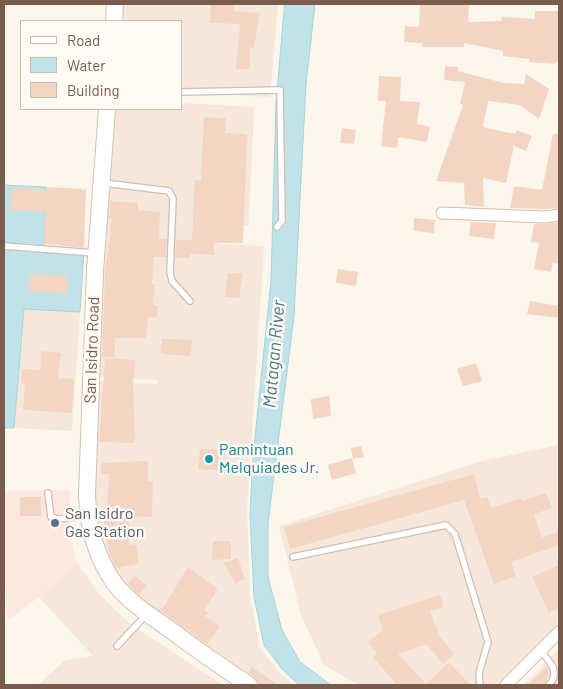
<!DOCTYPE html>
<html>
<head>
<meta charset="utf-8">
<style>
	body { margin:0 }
	#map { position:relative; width:563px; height:689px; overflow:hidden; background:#fdf6ec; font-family:Barlow,sans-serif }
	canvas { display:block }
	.frame { position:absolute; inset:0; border:5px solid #7a5c4d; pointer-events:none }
	.legend { position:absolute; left:20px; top:20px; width:162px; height:90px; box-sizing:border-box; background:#fffaf3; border:1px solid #cabbb1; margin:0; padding:6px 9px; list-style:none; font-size:15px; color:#7a5c4d }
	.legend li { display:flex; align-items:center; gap:10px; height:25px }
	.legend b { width:25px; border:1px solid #cabbb1 }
</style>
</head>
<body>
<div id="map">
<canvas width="563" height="689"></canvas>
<div class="frame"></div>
<ul class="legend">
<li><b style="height:6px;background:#fff"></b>Road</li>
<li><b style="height:14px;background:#bfe3e8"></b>Water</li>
<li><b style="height:14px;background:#f3d5c3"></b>Building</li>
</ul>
</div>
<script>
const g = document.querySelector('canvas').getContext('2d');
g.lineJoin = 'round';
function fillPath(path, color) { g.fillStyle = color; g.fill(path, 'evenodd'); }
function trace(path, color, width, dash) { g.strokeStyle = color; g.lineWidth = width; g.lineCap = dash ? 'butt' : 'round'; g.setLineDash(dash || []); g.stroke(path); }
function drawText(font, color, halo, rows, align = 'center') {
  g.font = font + ' Barlow,sans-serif'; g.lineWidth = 5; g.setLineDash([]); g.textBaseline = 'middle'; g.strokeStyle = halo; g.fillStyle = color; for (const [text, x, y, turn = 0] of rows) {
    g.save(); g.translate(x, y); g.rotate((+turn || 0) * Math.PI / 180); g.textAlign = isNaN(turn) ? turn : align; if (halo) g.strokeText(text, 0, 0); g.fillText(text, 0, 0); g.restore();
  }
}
const residential = new Path2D(`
	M 120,4 L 278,4 L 270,97 L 181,92 L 181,21 L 119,21 Z
	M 181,103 L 254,107 L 249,225 L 210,223 L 218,230 L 218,244 L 264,246 L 247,508 L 250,596 L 260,648 L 279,672 L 294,685 L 248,685 L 104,572 L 91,480 L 96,381 L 158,384 L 158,380 L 96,377 L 110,109 L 181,109 Z
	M 24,309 L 80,312 L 72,431 L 14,428 Z
	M 559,445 L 559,628 L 501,685 L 358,685 L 324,665 L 301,615 L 279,526 L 482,461 Z
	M 77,563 L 100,595 L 129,623 L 223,685 L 38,685 L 65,660 L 93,656 L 39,597 Z
	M 559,649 L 559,685 L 523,685 Z`);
const commercial = new Path2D(`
	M 70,490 L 69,530 L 77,563 L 39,597 L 8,620 L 4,572 L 4,491 Z`);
const water = new Path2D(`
	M 285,4 L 315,4 L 306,84 L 294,316 L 268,523 L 268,577 L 282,630 L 300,662 L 331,685 L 299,685 L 282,669 L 264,645 L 254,597 L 250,514 L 253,457 L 271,281 L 276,103 Z
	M 4,185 L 46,187 L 44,248 L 84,250 L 80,312 L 24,309 L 14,428 L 4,428 Z`);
const building = new Path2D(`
	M 211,4 L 234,5 L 234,11 L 260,13 L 254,48 L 250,47 L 250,69 L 236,69 L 240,24 L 210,23 Z
	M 420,4 L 469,4 L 468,21 L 470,22 L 501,21 L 502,17 L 535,19 L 535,11 L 559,11 L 559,62 L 556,62 L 555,64 L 529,62 L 529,59 L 503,56 L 503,51 L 464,43 L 464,47 L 422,47 L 423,43 L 404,42 L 405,26 L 419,27 Z
	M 445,66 L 458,67 L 458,71 L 504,83 L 524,84 L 526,74 L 549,89 L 539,119 L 520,105 L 488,101 L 483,127 L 515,134 L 517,130 L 532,136 L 526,151 L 514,146 L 506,183 L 483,178 L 484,207 L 465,205 L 464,183 L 436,181 L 463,105 L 460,104 L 465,82 L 444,80 Z
	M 379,76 L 401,77 L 400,101 L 420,102 L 417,124 L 430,127 L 427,142 L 398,137 L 397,148 L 381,146 L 386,101 L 378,101 Z
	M 204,117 L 226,118 L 225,133 L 247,134 L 243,243 L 214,243 L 214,255 L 190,254 L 190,258 L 175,258 L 176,240 L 192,240 L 195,180 L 201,180 Z
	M 342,128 L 356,130 L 354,144 L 340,143 Z
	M 553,134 L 559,134 L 559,208 L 545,209 L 510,208 L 514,186 L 542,190 Z
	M 46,187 L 86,189 L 84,248 L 44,244 L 45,212 L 10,210 L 12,188 L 46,190 Z
	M 110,201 L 138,203 L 138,210 L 160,212 L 159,239 L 167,239 L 166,257 L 154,257 L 152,284 L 155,284 L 153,305 L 157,306 L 157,317 L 148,317 L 146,338 L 115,338 L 115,357 L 102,357 L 105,272 L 112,218 L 109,218 Z
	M 414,218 L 435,220 L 434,233 L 414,231 Z
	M 471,222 L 496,223 L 494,239 L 469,236 Z
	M 559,223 L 559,264 L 553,263 L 551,272 L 534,269 L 539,243 L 531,242 L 534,224 Z
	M 338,269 L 358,272 L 356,286 L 336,283 Z
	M 30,273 L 68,276 L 67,294 L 28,291 Z
	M 228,273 L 243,273 L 239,298 L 225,297 Z
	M 530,301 L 559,306 L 559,318 L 527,314 Z
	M 162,339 L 192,340 L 191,356 L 161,354 Z
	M 42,351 L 61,353 L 58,378 L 74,379 L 72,413 L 23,410 L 25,384 L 21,383 L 22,369 L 40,370 Z
	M 105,358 L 135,360 L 133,386 L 135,443 L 99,442 Z
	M 476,363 L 482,381 L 463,386 L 457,369 Z
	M 329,396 L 331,416 L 313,419 L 311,399 Z
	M 361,446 L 364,457 L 353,459 L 351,448 Z
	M 200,449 L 220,450 L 219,470 L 198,469 Z
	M 352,458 L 356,473 L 332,480 L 328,465 Z
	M 148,461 L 148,481 L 153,481 L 152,517 L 129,516 L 129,545 L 136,544 L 139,564 L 116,568 L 109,552 L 106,535 L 104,535 L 104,508 L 107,508 L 109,474 L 101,474 L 101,463 Z
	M 474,474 L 480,499 L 487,497 L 491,508 L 521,498 L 522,501 L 546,493 L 552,508 L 534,514 L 542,538 L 559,531 L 559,545 L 511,562 L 516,576 L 494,584 L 464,500 L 290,549 L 284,527 Z
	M 20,497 L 41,497 L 41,516 L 20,516 Z
	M 213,541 L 231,541 L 231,559 L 212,560 Z
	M 238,558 L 245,579 L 235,584 L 224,563 Z
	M 559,565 L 559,608 L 549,613 L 532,577 Z
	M 188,567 L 218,589 L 204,610 L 208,613 L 205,616 L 220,626 L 207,644 L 161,611 Z
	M 134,576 L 147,585 L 139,595 L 128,584 Z
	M 440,595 L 444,607 L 430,611 L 440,637 L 454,654 L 443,664 L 426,644 L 398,654 L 426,684 L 449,662 L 470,685 L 397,685 L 373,657 L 377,653 L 368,642 L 383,630 L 378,615 Z
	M 547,666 L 549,675 L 544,685 L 527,685 Z
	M 252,667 L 278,685 L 259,685 L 255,677 L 248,672 Z`);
const lane = new Path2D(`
	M 181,92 L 280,90 L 282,221 L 277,227
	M 104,183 L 169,191 L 173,199 L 170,272 L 172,281 L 190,301
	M 4,246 L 94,253
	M 48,493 L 51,517 L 57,519 L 88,516
	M 293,557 L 446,525 L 455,534 L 488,642 L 479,673 L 480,685
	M 117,646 L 146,615
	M 541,651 C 550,662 561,672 549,685`);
const street = new Path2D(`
	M 442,213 L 545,217 L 559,215
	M 506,685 L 559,632`);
const secondary = new Path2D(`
	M 114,21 L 115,4
	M 107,109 L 95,271 L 87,495 C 88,527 96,558 115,584 C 128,601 148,614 165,626 C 192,646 220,666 249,685`);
const markers = [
	[209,459,5,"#0f9aa8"],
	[55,523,5,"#5c6f8a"]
];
const streetNames = [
	["San Isidro Road",92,350,-88]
];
const cultureNames = [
	["Pamintuan",219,450],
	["Melquiades Jr.",219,468]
];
const serviceNames = [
	["San Isidro",65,514],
	["Gas Station",65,532]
];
const waterNames = [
	["Matagan River",274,354,-85]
];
fillPath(residential, '#f5e8da');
fillPath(commercial, '#fde8e0');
fillPath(water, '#bfe3e8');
trace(water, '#a5d3da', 1);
fillPath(building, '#f3d5c3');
trace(lane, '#d1beb0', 8);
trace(street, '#d1beb0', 13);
trace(secondary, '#d6c0b0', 18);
trace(lane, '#fff', 5.5);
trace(street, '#fff', 11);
trace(secondary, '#fff', 16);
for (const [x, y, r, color] of markers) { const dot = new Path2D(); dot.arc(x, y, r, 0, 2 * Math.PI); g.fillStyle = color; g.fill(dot); trace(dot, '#fffaf3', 2); }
drawText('16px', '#7a5c4d', '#fffaf3', streetNames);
drawText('16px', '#0d838f', '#fffaf3', cultureNames, 'left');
drawText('16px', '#4e5e75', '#fffaf3', serviceNames, 'left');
drawText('italic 18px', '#437c86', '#fffaf3', waterNames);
</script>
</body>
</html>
